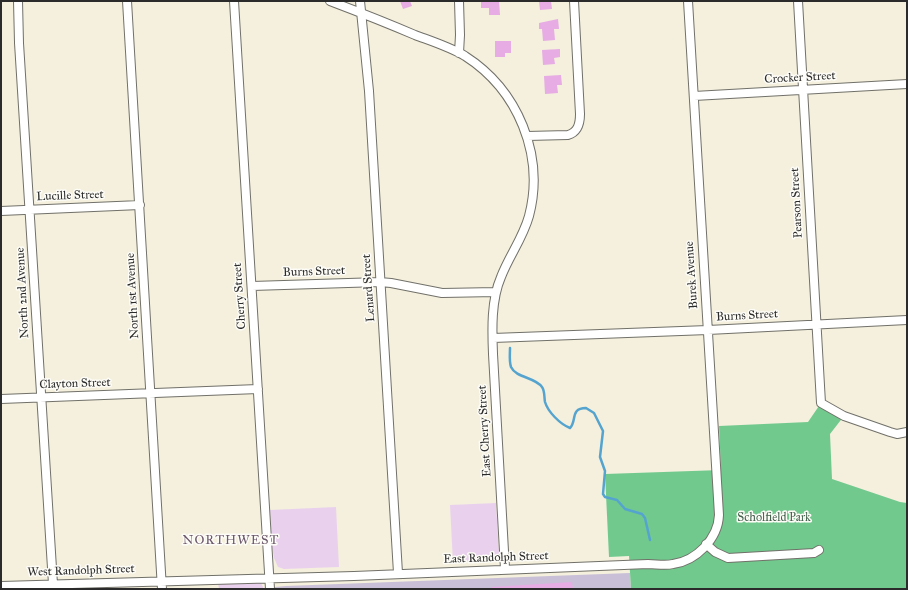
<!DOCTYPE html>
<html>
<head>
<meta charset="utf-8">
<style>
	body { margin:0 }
	#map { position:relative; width:908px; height:590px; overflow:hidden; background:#f4f0dd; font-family:"IM FELL Great Primer",serif }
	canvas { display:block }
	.frame { position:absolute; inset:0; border:2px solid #2b2b2b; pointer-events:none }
</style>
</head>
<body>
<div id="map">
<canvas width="908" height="590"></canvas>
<div class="frame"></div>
</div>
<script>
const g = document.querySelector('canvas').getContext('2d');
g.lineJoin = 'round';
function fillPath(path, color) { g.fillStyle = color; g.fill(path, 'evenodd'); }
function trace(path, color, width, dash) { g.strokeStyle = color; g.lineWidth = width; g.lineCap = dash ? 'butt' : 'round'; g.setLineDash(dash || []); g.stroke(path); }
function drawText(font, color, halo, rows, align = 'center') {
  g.font = font + ' "IM FELL Great Primer",serif'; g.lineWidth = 3; g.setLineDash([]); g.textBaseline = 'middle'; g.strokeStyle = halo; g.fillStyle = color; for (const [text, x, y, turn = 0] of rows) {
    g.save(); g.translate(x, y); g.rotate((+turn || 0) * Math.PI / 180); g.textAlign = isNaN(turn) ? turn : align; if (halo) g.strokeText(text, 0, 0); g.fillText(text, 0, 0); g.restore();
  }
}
const built = new Path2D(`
	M 496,503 L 499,553 L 497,560 L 453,563 L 450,505 Z
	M 336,507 L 339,567 L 284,569 L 278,567 L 274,558 L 272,547 L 270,510 Z
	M 218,583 L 261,583 L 264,589 L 219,589 Z`);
const industrial = new Path2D(`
	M 630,573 L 631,589 L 274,589 L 275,587 L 286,586 Z`);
const green = new Path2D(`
	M 821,403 L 844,416 L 830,434 L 832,479 L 900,502 L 907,503 L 907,589 L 631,589 L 629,556 L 609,557 L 605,474 L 721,470 L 719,426 L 808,422 Z`);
const stream = new Path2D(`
	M 510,348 C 510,354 509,361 511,367 C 516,378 535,377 542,387 C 545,391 544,397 545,402 C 548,412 560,424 570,428 C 577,421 570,408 586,408 L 594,413 L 603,431 L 600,457 L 605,471 L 603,494 L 605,497 L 617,500 L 625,509 L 642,514 L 645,518 L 650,540`);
const building = new Path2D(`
	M 400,1 L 410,1 L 412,6 L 403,9 Z
	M 481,1 L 499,1 L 500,15 L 489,15 L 489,8 L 481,8 Z
	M 539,1 L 551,1 L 552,9 L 540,10 Z
	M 558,19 L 559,29 L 554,29 L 555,40 L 543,41 L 542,29 L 539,29 L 539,23 Z
	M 495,41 L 511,41 L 511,53 L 505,53 L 505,57 L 495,57 Z
	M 560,49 L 560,57 L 554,58 L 555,64 L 543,65 L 542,50 Z
	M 561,75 L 562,85 L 557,85 L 558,93 L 545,94 L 544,76 Z
	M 572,582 L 573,589 L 491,589 L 491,587 Z`);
const minor = new Path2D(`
	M 18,1 L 19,43 L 53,584
	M 127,1 L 162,589
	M 234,1 L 270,589
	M 330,1 C 359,12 387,23 415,35 C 431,41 450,47 465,56 C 518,90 545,155 529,216 C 523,238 509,256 501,277 C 491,300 492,330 493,354 L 505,569
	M 360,1 L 369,91 L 398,573
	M 798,1 L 821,403 L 844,416 L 890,432 L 897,434 L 907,432
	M 459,53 L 460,35 L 459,1
	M 694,96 L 907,84
	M 527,136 L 568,135 C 578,132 580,124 580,114 L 574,1
	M 1,211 L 140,205
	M 252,286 L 380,282 L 391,283 L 442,293 L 496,292
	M 493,338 L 708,330 L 907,320
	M 1,399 L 258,389
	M 706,544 L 715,552 L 728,558 L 814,553 L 819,550
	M 1,586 L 354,576 L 648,564 C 656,564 665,566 673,564 C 696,561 718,539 719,515 L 688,1`);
const streetNames = [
	["Crocker Street",800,78,-3],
	["Lucille Street",70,196,-2],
	["Pearson Street",797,203,-93],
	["Burns Street",314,272,-2],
	["Burek Avenue",692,275,-94],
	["Lenard Street",369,288,-94],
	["North 2nd Avenue",23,293,-93],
	["North 1st Avenue",133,296,-93],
	["Cherry Street",240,296,-94],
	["Burns Street",747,316,-3],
	["Clayton Street",75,384,-2],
	["East Cherry Street",485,431,-93],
	["East Randolph Street",496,558,-2],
	["West Randolph Street",81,571,-2]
];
const parkNames = [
	["Scholfield Park",774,518]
];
const neighbourhoodNames = [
	["NORTHWEST",231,541]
];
fillPath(built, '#e9d1ed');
fillPath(industrial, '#c9bfd7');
fillPath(green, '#72c98e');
trace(stream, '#55a4cf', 2.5);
fillPath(building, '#e6ace3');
trace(minor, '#717069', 10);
trace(minor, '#fff', 8);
drawText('12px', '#2b2b2b', '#fdfcf7', streetNames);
drawText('12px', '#44624e', '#fdfcf7', parkNames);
g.letterSpacing = '1px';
drawText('13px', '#6c586b', '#fdfcf7', neighbourhoodNames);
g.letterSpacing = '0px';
</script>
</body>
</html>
